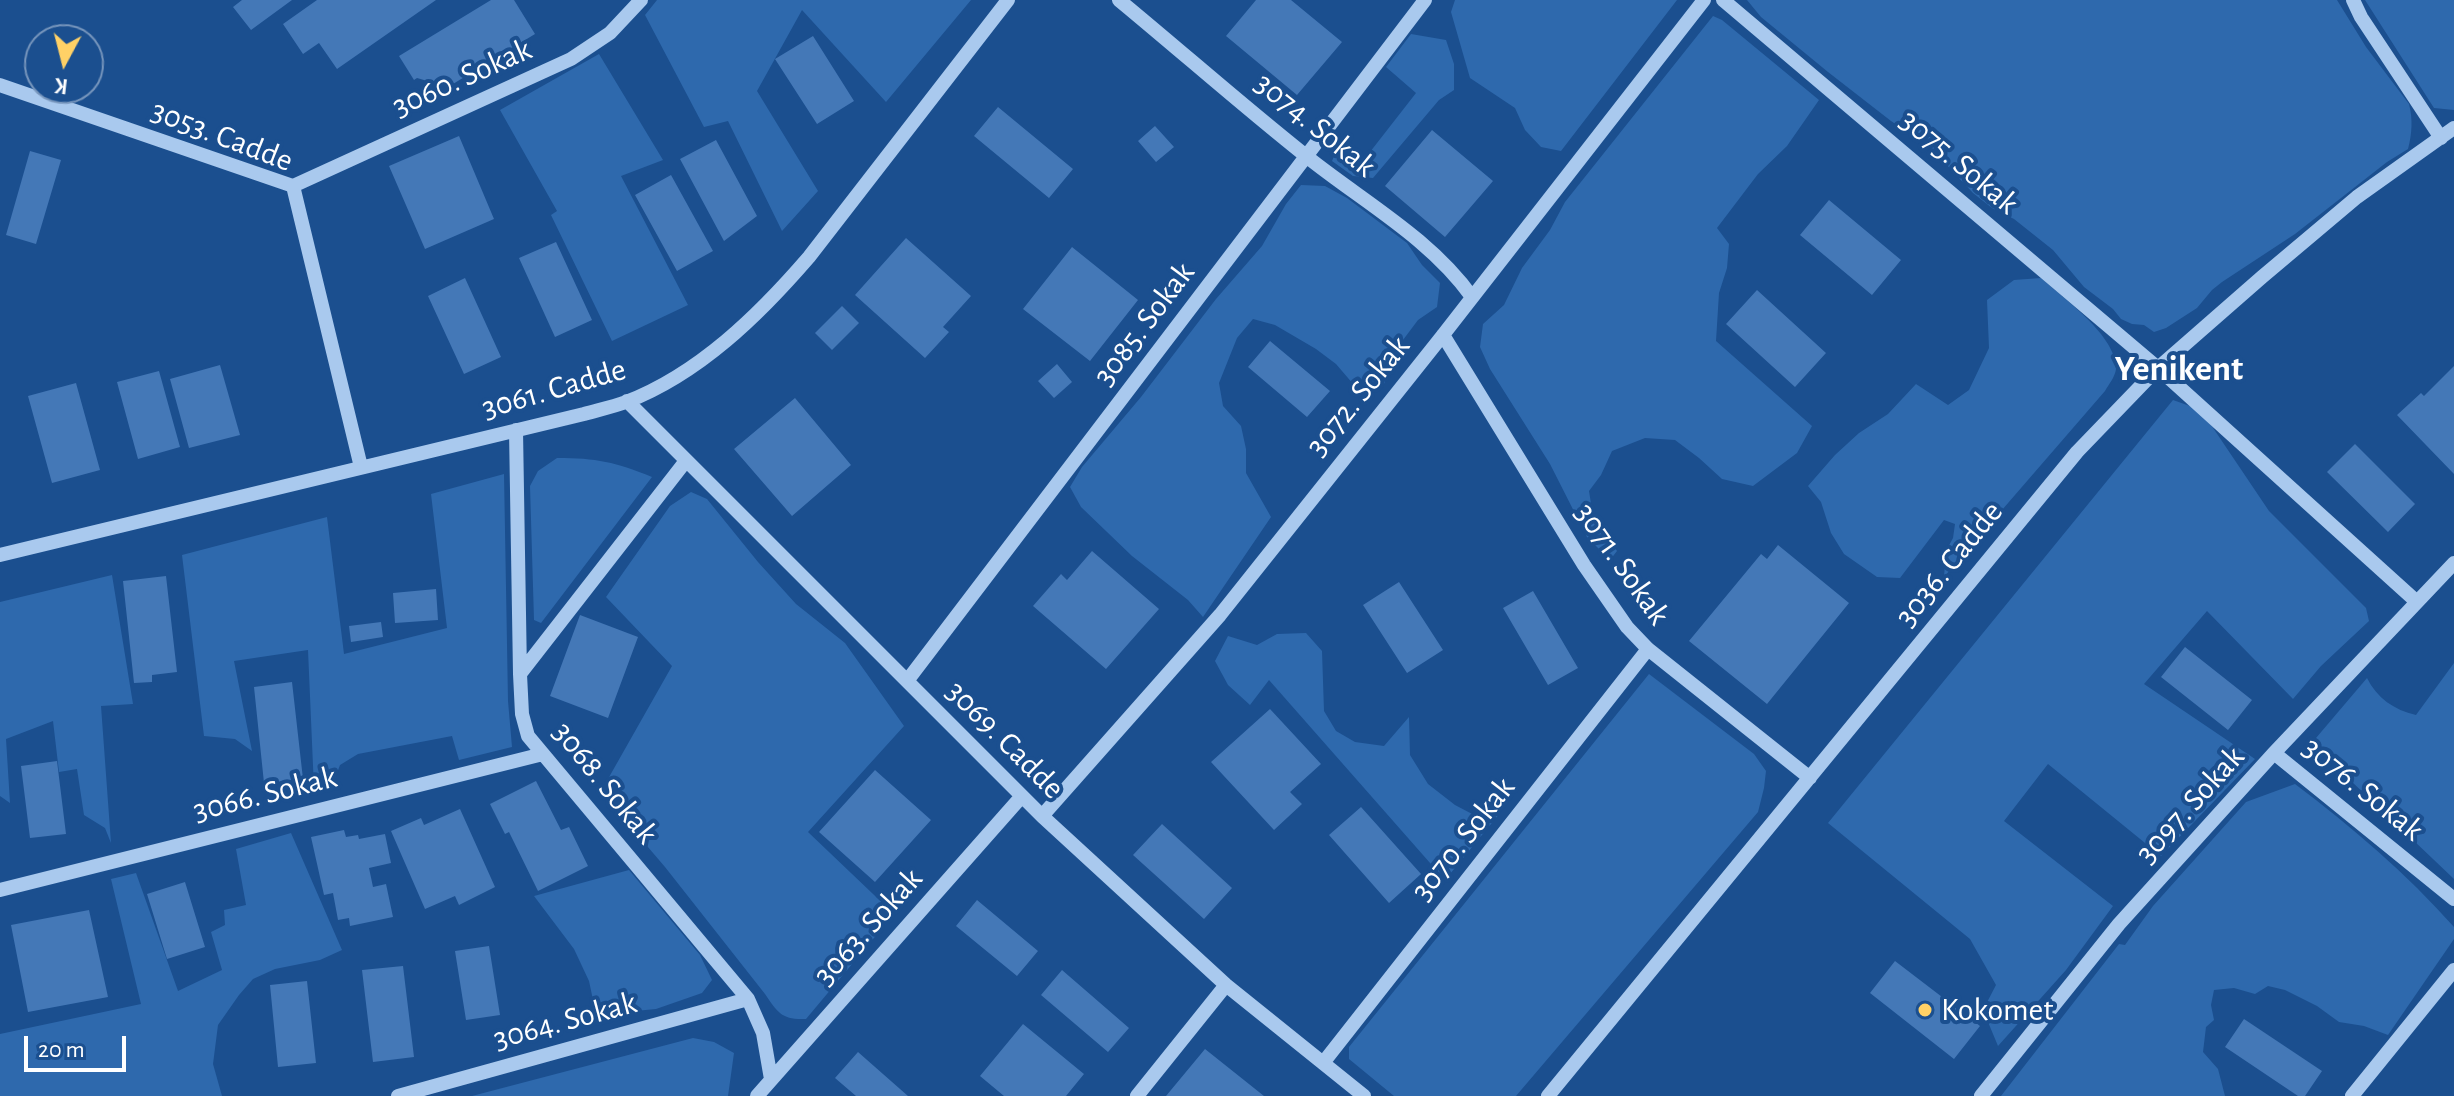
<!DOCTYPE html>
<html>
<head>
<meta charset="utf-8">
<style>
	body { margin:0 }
	#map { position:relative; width:2454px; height:1096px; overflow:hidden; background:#1b4f8f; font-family:"Alegreya Sans",sans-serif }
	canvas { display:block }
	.north { position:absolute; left:24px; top:24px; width:80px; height:80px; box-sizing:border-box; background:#1b4f8f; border:2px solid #7695bc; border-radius:50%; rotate:187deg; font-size:22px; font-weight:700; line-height:32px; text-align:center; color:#fff }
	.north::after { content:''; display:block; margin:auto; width:28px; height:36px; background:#ffd166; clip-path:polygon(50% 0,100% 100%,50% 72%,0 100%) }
	.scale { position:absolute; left:24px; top:1036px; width:102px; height:36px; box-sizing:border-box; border:4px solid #fff; border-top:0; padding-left:10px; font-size:24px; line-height:28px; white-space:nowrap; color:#fff; -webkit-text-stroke:6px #1b4f8f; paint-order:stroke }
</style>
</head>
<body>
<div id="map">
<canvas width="2454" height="1096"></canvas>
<div class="north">K</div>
<div class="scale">20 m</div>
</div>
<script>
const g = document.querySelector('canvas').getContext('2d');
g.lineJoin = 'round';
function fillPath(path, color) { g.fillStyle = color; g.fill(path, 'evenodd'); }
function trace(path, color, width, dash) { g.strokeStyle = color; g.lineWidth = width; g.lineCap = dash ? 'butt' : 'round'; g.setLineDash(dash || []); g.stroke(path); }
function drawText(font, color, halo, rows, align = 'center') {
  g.font = font + ' "Alegreya Sans",sans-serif'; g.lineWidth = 8; g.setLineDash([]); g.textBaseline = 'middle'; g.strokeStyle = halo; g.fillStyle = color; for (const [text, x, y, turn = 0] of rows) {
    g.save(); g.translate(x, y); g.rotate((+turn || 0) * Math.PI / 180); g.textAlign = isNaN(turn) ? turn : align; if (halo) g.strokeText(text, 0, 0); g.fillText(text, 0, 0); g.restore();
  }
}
const green = new Path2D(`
	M 657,0 L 971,0 L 886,102 L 802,10 L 757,91 L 818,191 L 782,231 L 728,121 L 704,127 L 645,15 Z
	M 1455,0 L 1677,0 L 1561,151 L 1541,147 L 1525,130 L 1515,108 L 1470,78 L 1451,12 Z
	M 1747,0 L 2337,0 L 2366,47 L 2409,104 C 2413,119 2412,134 2408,149 L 2387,162 L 2295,234 L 2222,282 L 2212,290 L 2197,308 L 2166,328 L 2154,332 L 2144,325 L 2132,324 L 2121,319 L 2113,309 L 2084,287 L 2053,250 L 2014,219 L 1992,208 L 1973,193 L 1931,148 L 1891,121 L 1828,72 L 1761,17 Z
	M 2365,0 L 2454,0 L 2454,110 L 2434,108 Z
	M 1713,16 L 1722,20 L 1819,100 L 1787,146 L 1758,174 L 1717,228 L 1729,244 L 1727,268 L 1719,293 L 1716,341 L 1812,426 L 1797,453 L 1753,486 L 1722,479 L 1699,458 L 1675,440 L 1645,438 L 1612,451 L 1601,475 L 1589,491 L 1593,516 L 1617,551 L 1610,560 L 1587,537 L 1550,464 L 1490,369 L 1480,347 L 1483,324 L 1504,305 L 1522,268 L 1550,230 L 1565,202 Z
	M 1411,34 L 1446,40 L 1454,64 L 1454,90 L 1439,100 L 1373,178 L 1353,176 L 1332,161 L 1340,142 L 1363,161 L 1416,93 L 1386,67 Z
	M 599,54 L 663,160 L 621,176 L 688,305 L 612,341 L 551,215 L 557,211 L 500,110 Z
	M 1301,185 L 1325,186 L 1347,198 L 1407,243 L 1422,265 L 1440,283 L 1437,307 L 1418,320 L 1403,340 L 1384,384 L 1366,399 L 1336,364 L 1316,349 L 1275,325 L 1253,319 L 1237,338 L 1219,383 L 1223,406 L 1241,426 L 1246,449 L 1246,473 L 1271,517 L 1203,617 L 1188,600 L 1132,556 L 1081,507 L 1070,487 L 1082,467 L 1141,397 L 1216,299 L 1262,246 L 1286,204 Z
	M 2041,278 C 2064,299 2117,336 2116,369 C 2115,377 2109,384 2105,391 L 1944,577 L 1946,551 L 1953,538 L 1955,524 L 1944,520 L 1900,578 L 1877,577 L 1844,554 L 1831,533 L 1821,502 L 1808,486 L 1835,455 L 1859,433 L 1888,414 L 1916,384 L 1948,405 L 1969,390 L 1989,348 L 1987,300 L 2014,280 Z
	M 2173,400 L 2201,410 L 2269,511 L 2366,608 L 2369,621 L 2321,666 L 2293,699 L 2207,611 L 2144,684 L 2255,759 L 2161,856 L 2048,764 L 2004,821 L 2113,906 L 2066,970 L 1998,1046 L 1983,1010 L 1996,985 L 1970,939 L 1828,823 Z
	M 557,458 C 596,458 616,462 652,477 L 541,623 L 534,620 L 530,486 L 538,471 Z
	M 504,474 L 508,701 L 512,747 L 459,760 L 452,736 L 358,754 L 340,765 L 334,781 L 314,789 L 308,650 L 234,661 L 252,751 L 235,739 L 204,736 L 182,555 L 327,517 L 344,654 L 447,628 L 431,494 Z
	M 691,492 L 707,499 L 758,562 L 796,604 L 845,643 L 904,726 L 808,832 L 894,914 L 806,1019 C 782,1020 778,1013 765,994 L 665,867 L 612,805 L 604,786 L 672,666 L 606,597 L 670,506 Z
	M 112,575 L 133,704 L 101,706 L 111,843 L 105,828 L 84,815 L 77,769 L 59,772 L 53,721 L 6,739 L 10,803 L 0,796 L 0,602 Z
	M 1306,633 L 1322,651 L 1324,711 L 1336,731 L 1355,742 L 1384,746 L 1409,717 L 1410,755 L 1428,784 L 1455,805 L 1476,816 L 1500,813 L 1445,880 L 1269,680 L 1250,705 L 1228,685 L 1215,661 L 1228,636 L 1257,645 L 1277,634 Z
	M 2454,663 L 2454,879 L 2329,760 L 2316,738 L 2367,678 C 2377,698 2394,710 2416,715 Z
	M 1649,674 L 1754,754 L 1766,771 L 1764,788 L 1758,812 L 1516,1096 L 1394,1096 L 1349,1059 L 1349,1047 Z
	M 2295,784 C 2352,827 2407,874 2454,927 L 2454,939 L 2388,1035 L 2364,1026 L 2339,1022 L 2317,1006 L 2285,990 L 2268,986 L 2255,994 L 2234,988 L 2214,990 L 2211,1005 L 2214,1020 L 2206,1027 L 2203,1052 L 2218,1069 L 2225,1096 L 2001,1096 L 2119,944 L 2125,945 L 2153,906 L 2246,802 Z
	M 291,833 L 342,950 L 320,960 L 275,969 L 253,979 L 239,995 L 218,1025 L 213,1064 L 222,1096 L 0,1096 L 0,1034 L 141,1004 L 111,879 L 136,873 L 178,991 L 222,970 L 211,932 L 225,925 L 224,910 L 246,905 L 236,849 Z
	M 629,870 L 700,955 L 712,980 L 702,993 L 656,1009 L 635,1011 L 625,1004 L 596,1014 L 589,981 L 574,949 L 534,896 Z
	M 693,1038 L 714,1042 L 734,1053 L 728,1096 L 472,1096 Z`);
const building = new Path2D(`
	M 242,0 L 292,0 L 251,30 L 233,7 Z
	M 317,0 L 436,0 L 337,69 L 319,43 L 303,54 L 283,24 Z
	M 491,0 L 514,0 L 535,34 L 448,87 L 417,78 L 414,80 L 399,56 Z
	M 1256,0 L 1291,0 L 1342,42 L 1297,95 L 1226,36 Z
	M 813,36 L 854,101 L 817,124 L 775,59 Z
	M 998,107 L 1073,169 L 1049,198 L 974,136 Z
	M 1155,126 L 1174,147 L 1156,162 L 1138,141 Z
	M 1432,130 L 1493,181 L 1445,237 L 1385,186 Z
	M 459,136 L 494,219 L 425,249 L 389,166 Z
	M 716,140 L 757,216 L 724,241 L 680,159 Z
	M 30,151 L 61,160 L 36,244 L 6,235 Z
	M 671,175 L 713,251 L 677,271 L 635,195 Z
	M 1829,200 L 1901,260 L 1872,295 L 1800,235 Z
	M 906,238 L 971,296 L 943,327 L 949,332 L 925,358 L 855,295 Z
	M 556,242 L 592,320 L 555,337 L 519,258 Z
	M 1072,247 L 1138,300 L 1090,361 L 1023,309 Z
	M 465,278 L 501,357 L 464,374 L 428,296 Z
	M 1757,290 L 1826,353 L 1795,387 L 1726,324 Z
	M 842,306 L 859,323 L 832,350 L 815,333 Z
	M 1270,341 L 1330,391 L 1307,417 L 1248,367 Z
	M 1057,364 L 1072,382 L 1054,398 L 1038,381 Z
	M 220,365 L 240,435 L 189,448 L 170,379 Z
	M 2454,366 L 2454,474 L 2397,415 L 2421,393 L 2424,396 Z
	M 159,371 L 180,447 L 138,459 L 117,382 Z
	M 76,383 L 100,470 L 52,483 L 28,396 Z
	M 795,398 L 851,465 L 792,516 L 734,449 Z
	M 2355,444 L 2415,504 L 2388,532 L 2327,472 Z
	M 1778,545 L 1849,603 L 1767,704 L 1689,641 L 1761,554 L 1767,559 Z
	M 1092,551 L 1159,609 L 1106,669 L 1033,606 L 1061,574 L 1067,580 Z
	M 166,576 L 177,672 L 152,675 L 152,682 L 134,683 L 123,581 Z
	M 1399,582 L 1443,650 L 1407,673 L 1363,605 Z
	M 436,589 L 438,620 L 395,623 L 393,593 Z
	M 1533,591 L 1578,668 L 1548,685 L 1503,608 Z
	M 580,615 L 638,637 L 608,718 L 550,696 Z
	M 381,622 L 383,637 L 351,642 L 349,626 Z
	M 2185,647 L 2252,700 L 2228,730 L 2161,677 Z
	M 292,682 L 303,779 L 264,783 L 254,687 Z
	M 1270,709 L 1321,764 L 1290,792 L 1302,804 L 1274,830 L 1211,762 Z
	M 57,761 L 66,834 L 30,838 L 21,766 Z
	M 875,770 L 931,820 L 875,882 L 819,832 Z
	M 536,781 L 561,830 L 569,827 L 588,866 L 538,891 L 509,832 L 505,834 L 490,804 Z
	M 1361,807 L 1421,874 L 1389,903 L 1329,835 Z
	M 460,809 L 495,887 L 459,905 L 455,896 L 425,909 L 391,831 L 421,818 L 424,825 Z
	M 1162,824 L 1232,888 L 1204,919 L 1133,855 Z
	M 344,830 L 346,837 L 358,835 L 359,839 L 385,834 L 391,863 L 369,868 L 373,887 L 386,884 L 393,917 L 350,926 L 349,918 L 338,920 L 333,893 L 324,895 L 311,837 Z
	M 185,882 L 205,947 L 167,959 L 147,894 Z
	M 977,900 L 1038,951 L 1017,976 L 956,926 Z
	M 89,910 L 108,997 L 28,1012 L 11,925 Z
	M 489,946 L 500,1015 L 466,1020 L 455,951 Z
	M 1895,961 L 1980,1026 L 1954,1059 L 1870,993 Z
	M 403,966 L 414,1057 L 373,1062 L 362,970 Z
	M 1062,970 L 1129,1028 L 1108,1052 L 1041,995 Z
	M 307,981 L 316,1063 L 278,1067 L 270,985 Z
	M 2244,1019 L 2322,1071 L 2305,1096 L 2298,1096 L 2225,1047 Z
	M 1023,1024 L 1084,1074 L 1066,1096 L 1004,1096 L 980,1076 Z
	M 1205,1049 L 1264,1096 L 1166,1096 Z
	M 858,1052 L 908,1096 L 856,1096 L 835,1078 Z`);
const minor = new Path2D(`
	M 1119,0 C 1182,52 1243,106 1306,156 C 1362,201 1430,238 1472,297
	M 1723,0 L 2158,368 L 2417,602
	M 2353,0 L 2361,17 L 2441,138
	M 0,85 L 293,186 L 361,467
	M 293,186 L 571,59 L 610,33 L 641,0
	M 1443,335 L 1584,565 L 1627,627 L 1648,649 L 1810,778
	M 627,401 L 1042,816 L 1226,985 L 1364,1096
	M 516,430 L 520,674 L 522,714 L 528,736 L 748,999 L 763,1033 L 771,1079
	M 0,555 L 584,414 C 598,410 612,407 626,402 C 699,374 759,315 809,257 L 1008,0
	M 520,674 L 685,462
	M 907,681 L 1425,0
	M 2274,753 L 2454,899
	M 1042,816 L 1220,615 L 1443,335 L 1704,0
	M 0,890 L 543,754
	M 1323,1063 L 1648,649
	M 398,1096 L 748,999
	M 757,1096 L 1022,796
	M 1137,1096 L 1226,985
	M 1548,1096 L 2077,452 L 2158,368 L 2262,277 L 2357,197 L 2454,128
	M 1981,1096 L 2119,924 L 2274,753 L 2454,563
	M 2352,1096 L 2454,970`);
const markers = [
	[1925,1010,8,"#ffd166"]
];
const streetNames = [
	["3060. Sokak",462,78,-24],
	["3074. Sokak",1315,125,39],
	["3053. Cadde",222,136,21],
	["3075. Sokak",1959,162,40],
	["3085. Sokak",1144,324,-53],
	["3061. Cadde",554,389,-16],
	["3072. Sokak",1358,396,-51],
	["3071. Sokak",1622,564,55],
	["3036. Cadde",1949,564,-51],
	["3069. Cadde",1005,740,45],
	["3068. Sokak",605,783,51],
	["3076. Sokak",2363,789,39],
	["3066. Sokak",265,794,-14],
	["3097. Sokak",2190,805,-48],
	["3070. Sokak",1463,839,-52],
	["3063. Sokak",868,927,-48],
	["3064. Sokak",565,1021,-15]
];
const poiNames = [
	["Kokomet",1941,1010]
];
const quarterNames = [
	["Yenikent",2179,369]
];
fillPath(green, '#2e69ad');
fillPath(building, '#4478b7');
trace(minor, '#a9c9ee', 14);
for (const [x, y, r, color] of markers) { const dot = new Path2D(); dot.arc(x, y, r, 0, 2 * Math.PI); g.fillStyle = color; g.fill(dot); trace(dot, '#1b4f8f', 3); }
drawText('32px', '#fff', '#1b4f8f', streetNames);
drawText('32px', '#fff', '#1b4f8f', poiNames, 'left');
drawText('bold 36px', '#fff', '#1b4f8f', quarterNames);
</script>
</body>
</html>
